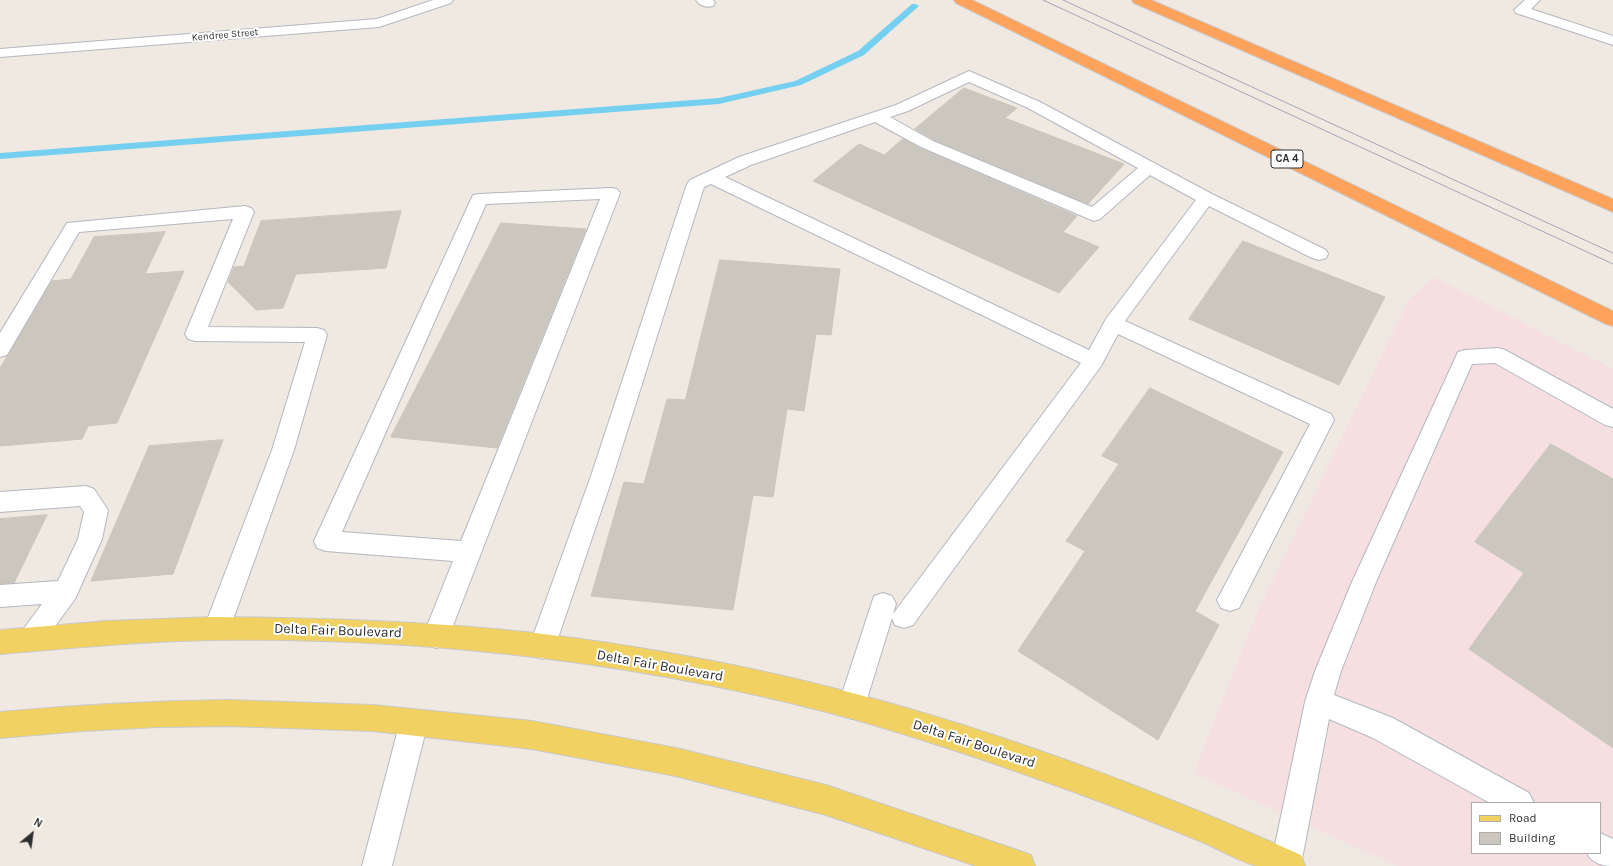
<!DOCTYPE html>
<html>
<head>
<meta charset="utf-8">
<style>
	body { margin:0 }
	#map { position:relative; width:1613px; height:866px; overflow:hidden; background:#efe9e1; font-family:Karla,sans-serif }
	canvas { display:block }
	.legend { position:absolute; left:1471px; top:802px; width:130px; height:52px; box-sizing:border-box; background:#fff; border:1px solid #ababab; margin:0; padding:5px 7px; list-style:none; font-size:12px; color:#2e2e2e }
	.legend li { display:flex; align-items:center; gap:8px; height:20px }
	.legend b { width:20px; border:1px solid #ababab }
	.north { position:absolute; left:12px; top:814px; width:40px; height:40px; -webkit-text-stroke:3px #fff; paint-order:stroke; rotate:29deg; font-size:11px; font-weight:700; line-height:16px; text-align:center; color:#2e2e2e }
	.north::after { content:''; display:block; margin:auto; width:14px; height:18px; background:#2e2e2e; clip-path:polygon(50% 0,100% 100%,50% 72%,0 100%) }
</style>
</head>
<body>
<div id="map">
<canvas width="1613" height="866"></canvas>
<ul class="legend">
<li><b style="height:5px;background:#f2d163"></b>Road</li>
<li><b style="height:11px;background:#cbc7bf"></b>Building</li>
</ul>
<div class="north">N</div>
</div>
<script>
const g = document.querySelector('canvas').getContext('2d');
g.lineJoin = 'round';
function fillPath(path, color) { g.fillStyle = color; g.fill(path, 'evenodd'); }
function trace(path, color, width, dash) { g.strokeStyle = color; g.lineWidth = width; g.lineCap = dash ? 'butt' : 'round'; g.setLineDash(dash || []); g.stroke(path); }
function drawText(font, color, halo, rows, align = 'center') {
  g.font = font + ' Karla,sans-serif'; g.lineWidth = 4; g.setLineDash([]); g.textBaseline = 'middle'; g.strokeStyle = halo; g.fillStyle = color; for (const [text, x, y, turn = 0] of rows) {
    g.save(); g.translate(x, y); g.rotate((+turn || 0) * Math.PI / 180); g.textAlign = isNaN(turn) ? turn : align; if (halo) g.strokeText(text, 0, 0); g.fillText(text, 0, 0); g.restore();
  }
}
const medical = new Path2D(`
	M 1434,277 L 1613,369 L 1613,866 L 1397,866 L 1194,773 L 1256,615 L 1409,299 ZM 1472,803 L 1600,803 L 1600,853 L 1472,853 Z`);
const stream = new Path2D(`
	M 912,4 L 915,4 L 919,6 L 864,55 L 801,85 L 719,104 L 0,159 L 0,153 L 719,98 L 795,81 L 858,51 Z`);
const building = new Path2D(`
	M 964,88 L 1017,108 L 1005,118 L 1124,164 L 1088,204 L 934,140 L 915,129 Z
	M 903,139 L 920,148 L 1077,216 L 1063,232 L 1099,247 L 1059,293 L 813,181 L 859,144 L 884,155 Z
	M 401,211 L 386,268 L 296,274 L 283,308 L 256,310 L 228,282 L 234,267 L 244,266 L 261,221 Z
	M 501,223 L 586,229 L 497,448 L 391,437 Z
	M 165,232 L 145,274 L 184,271 L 117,423 L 88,426 L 82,439 L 0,446 L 0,368 L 52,281 L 71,279 L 94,237 Z
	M 1243,241 L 1385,297 L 1339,385 L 1189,319 Z
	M 720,260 L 840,269 L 831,335 L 816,334 L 804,411 L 787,409 L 773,497 L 753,495 L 733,610 L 591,596 L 624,482 L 644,484 L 667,399 L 685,400 Z
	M 1150,388 L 1283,452 L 1195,611 L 1219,625 L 1158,740 L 1018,651 L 1085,551 L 1066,541 L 1119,464 L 1102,456 Z
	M 223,440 L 173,574 L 91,581 L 149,446 Z
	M 1551,444 L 1613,479 L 1613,748 L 1469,649 L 1524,573 L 1475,542 Z
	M 47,515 L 14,583 L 0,584 L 0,519 Z`);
const minor = new Path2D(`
	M 433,0 L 453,0 L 451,3 L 379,27 L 0,57 L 0,49 L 377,19 Z
	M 696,0 L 713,0 L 715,3 L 713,6 C 706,8 700,6 696,0 Z
	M 1525,0 L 1540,0 L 1531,9 L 1613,36 L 1613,45 L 1516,13 L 1514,10 Z
	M 969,71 L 1040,102 L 1212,194 L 1326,250 L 1328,254 L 1326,258 L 1319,260 L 1312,258 L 1209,206 L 1125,321 L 1331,414 L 1334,420 L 1239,608 L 1230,611 L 1221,608 L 1217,600 L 1310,424 L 1118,334 L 1101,366 L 913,625 L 904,628 L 895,625 L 892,618 L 862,715 L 852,719 L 842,715 L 838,706 L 874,596 L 883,593 L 892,596 L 896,604 L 893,614 L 1081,363 L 711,184 L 704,187 L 613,476 L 555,647 L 551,655 L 542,659 L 533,655 L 529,647 L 591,476 L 687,184 L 690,180 L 739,157 L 896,105 ZM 969,82 L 1028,108 L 1138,168 L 1092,207 L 933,141 L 890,117 L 908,111 ZM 875,122 L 921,147 L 1094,221 L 1100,219 L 1150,175 L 1196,200 L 1106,319 L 1089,350 L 725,177 L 751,165 Z
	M 611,188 L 617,189 L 620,193 L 449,636 L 445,644 L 436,648 L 427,644 L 423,636 L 453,561 L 326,551 L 317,548 L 314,541 L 473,195 L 479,194 ZM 600,199 L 461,541 L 342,532 L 486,204 Z
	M 245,206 L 251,208 L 254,212 L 208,327 L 317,328 L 324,330 L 327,335 L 294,450 L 230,628 L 226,636 L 217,640 L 208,636 L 204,628 L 272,450 L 305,342 L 195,341 L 188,339 L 185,334 L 233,219 L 79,232 L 7,355 L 0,357 L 0,333 L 67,223 Z
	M 1498,348 L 1505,350 L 1613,409 L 1613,427 L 1605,425 L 1495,363 L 1472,364 L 1376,582 L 1341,671 L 1334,695 L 1393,718 L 1529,793 L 1534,803 L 1490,803 L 1373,738 L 1329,719 L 1301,864 L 1300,866 L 1272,866 L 1271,864 L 1305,702 L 1315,671 L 1352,582 L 1458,352 L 1465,350 Z
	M 86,486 L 94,489 L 108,510 L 102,539 L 75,599 L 40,647 L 31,651 L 22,647 L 18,639 L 22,631 L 42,604 L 0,607 L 0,585 L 58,581 L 78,539 L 84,512 L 80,506 L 0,512 L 0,492 Z
	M 414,709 L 424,713 L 428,722 L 392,866 L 362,866 L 400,722 L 404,713 Z
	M 1600,833 L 1613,839 L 1613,866 C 1603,866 1591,863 1587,853 L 1600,853 Z`);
const major = new Path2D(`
	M 214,617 C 322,618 428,621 535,633 C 643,646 751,666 856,694 C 1008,734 1157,791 1301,855 L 1305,866 C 1290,866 1273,866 1258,866 C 1245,864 1222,851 1209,845 C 1176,831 1142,818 1109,805 C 1029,775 948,747 867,723 C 658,664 431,637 215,640 C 143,641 72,648 0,654 L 0,630 L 107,621 Z
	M 229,700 L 373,705 L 532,721 L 676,748 L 826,785 L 1020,851 L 1031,855 L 1035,866 L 976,866 L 826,815 L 676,776 L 532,749 L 373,731 L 229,726 L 158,727 L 82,731 L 0,738 L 0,712 C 76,705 152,701 229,700 Z`);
const highway = new Path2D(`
	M 954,0 L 972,0 L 1613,311 L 1613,326 L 1606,324 L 956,3 Z
	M 1132,0 L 1151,0 L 1613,199 L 1613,212 L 1134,3 Z`);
const tram = new Path2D(`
	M 1043,0 L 1613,264
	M 1063,0 L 1613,253`);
const farStreetnames = [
	["Kendree Street",225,35,-5]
];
const shields = [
	[1287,159,32]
];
const shieldNames = [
	["CA 4",1287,159]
];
const nearStreetnames = [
	["Delta Fair Boulevard",338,631,2],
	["Delta Fair Boulevard",660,666,10],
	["Delta Fair Boulevard",974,744,18]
];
fillPath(medical, '#f5dfe0');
fillPath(stream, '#75cff0');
fillPath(building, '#cbc7bf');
trace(building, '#cbc5ba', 1);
trace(minor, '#b4b7c1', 2);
trace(major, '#c9c9c9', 2);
trace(highway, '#c9c9c9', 2);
fillPath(minor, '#fff');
fillPath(major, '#f2d163');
fillPath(highway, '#ffa35c');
trace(tram, '#a3a6b8', 1);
drawText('10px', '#2e2e2e', '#fff', farStreetnames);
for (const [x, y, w] of shields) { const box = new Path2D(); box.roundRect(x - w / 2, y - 9, w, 18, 3); g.fillStyle = '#fff'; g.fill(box); trace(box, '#2e2e2e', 1); }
drawText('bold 11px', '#2e2e2e', null, shieldNames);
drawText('14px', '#2e2e2e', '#fff', nearStreetnames);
</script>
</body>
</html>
